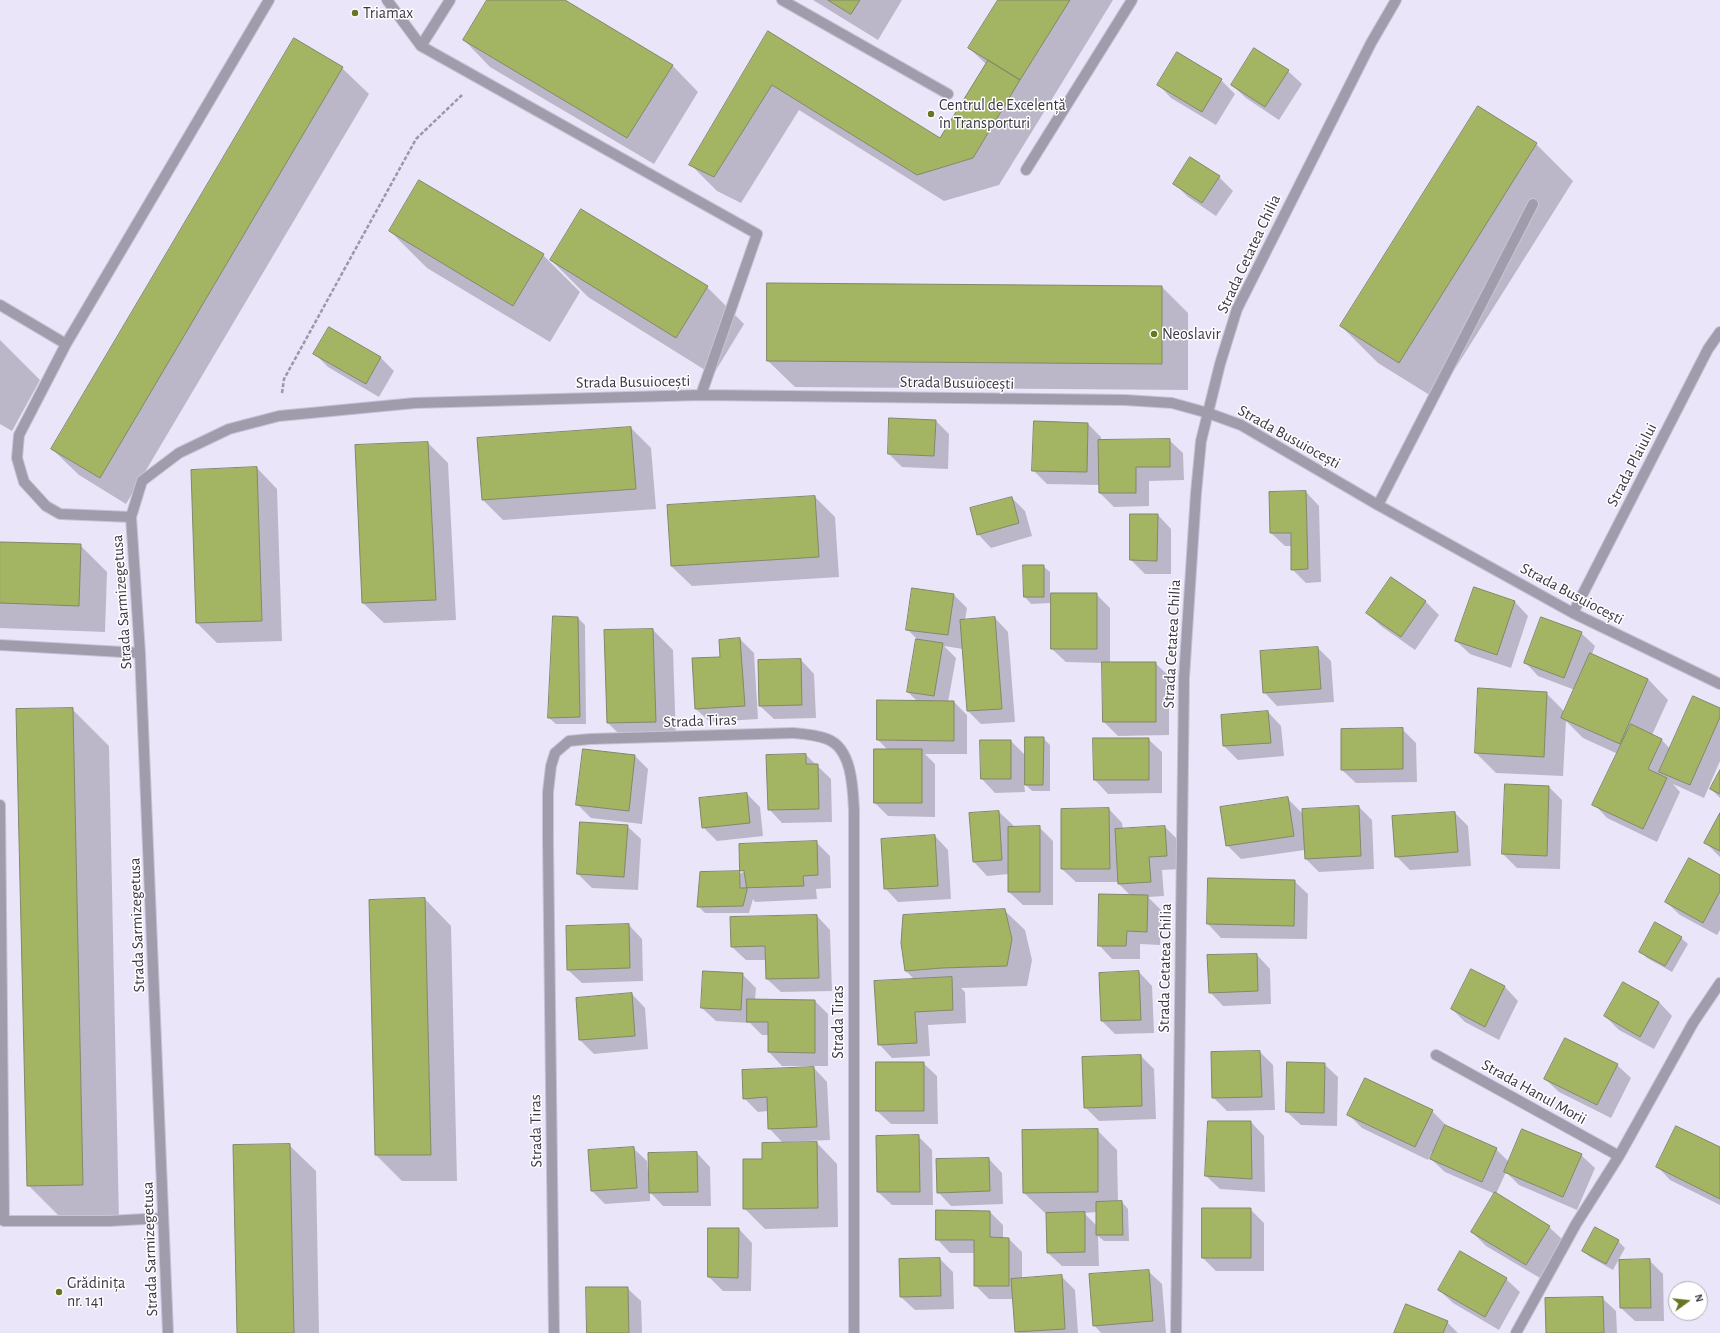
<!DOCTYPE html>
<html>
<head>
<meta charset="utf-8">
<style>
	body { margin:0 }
	#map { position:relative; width:1720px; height:1333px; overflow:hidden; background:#ebe5fa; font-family:"Alegreya Sans",sans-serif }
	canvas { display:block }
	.north { position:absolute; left:1668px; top:1281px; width:40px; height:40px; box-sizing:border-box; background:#fff; border:1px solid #b1afb4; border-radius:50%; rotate:75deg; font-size:11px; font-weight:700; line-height:16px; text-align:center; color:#3b3744 }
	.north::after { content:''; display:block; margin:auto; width:14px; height:18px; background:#687623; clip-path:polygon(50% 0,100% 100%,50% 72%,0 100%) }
</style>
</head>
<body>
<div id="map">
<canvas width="1720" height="1333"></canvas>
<div class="north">N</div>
</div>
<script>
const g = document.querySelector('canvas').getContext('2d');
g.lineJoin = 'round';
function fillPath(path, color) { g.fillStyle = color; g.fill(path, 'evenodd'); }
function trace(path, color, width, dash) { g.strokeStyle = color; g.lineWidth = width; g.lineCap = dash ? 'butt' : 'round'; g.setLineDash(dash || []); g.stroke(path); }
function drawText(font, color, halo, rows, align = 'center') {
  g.font = font + ' "Alegreya Sans",sans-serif'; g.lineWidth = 3; g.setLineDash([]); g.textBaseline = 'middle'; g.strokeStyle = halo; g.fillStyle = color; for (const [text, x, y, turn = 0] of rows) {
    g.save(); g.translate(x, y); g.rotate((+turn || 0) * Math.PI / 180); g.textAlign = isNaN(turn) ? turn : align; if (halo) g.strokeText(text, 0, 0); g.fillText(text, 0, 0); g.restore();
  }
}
const shadow = new Path2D(`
	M 488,0 L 563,0 L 672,65 L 698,92 L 654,164 L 490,67 L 464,40 Z
	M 813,0 L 902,0 L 878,40 Z
	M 999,0 L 1113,0 L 999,185 L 944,201 L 799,110 L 741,203 L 717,191 L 690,164 L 769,32 L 940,139 L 986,64 L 969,48 Z
	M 295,40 L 342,68 L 369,94 L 126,504 L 79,475 L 52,449 Z
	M 1288,71 L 1302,84 L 1279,120 L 1246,98 L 1232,85 Z
	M 1221,80 L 1235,94 L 1216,125 L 1171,98 L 1158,84 Z
	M 1536,144 L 1573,181 L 1436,399 L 1378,363 L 1341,326 Z
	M 1190,158 L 1219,177 L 1233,191 L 1216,216 L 1188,197 L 1174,183 Z
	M 582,210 L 707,287 L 744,324 L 713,375 L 588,297 L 551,260 Z
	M 390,231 L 543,255 L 580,292 L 550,342 L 427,268 Z
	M 1162,287 L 1188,313 L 1188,390 L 795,387 L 768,361 Z
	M 330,328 L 381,358 L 394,371 L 379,397 L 328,367 L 315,354 Z
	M 0,340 L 40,380 L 12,431 L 0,424 Z
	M 936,421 L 949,434 L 948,469 L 902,467 L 889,454 Z
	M 1088,424 L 1101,437 L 1101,441 L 1169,440 L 1183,453 L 1184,480 L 1149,481 L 1149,506 L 1114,507 L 1100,493 L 1100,485 L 1047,484 L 1033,470 Z
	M 631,428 L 651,448 L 656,509 L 503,520 L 483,500 Z
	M 428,443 L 448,463 L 456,620 L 384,623 L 363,603 Z
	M 257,468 L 277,489 L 282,641 L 217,643 L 197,623 Z
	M 1306,492 L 1319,506 L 1321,582 L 1306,583 L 1292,569 L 1292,546 L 1285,546 L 1271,533 Z
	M 815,497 L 835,517 L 839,577 L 692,586 L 671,566 Z
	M 1012,498 L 1025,511 L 1032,536 L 991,548 L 978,534 Z
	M 1131,515 L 1158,515 L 1171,529 L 1171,574 L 1145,574 L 1131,560 Z
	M 0,543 L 80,545 L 107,572 L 105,632 L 0,628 Z
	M 1043,566 L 1050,572 L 1050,603 L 1031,604 L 1025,597 Z
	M 1474,588 L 1515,602 L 1528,616 L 1511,668 L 1470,654 L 1456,641 Z
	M 1096,594 L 1110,608 L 1110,663 L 1155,663 L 1169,676 L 1169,735 L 1118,736 L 1104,722 L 1103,663 L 1066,662 L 1052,649 Z
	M 954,595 L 967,608 L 965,620 L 995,618 L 1008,632 L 1015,722 L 981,724 L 968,711 L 963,649 L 944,646 L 956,658 L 948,702 L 954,702 L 967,715 L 967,754 L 925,754 L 935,764 L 935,817 L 888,816 L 875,803 L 888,750 L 878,740 L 917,701 L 908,692 L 917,639 L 907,629 Z
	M 1425,601 L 1439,615 L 1415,650 L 1381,626 L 1367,613 Z
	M 578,618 L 585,625 L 586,724 L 556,724 L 549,718 Z
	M 653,630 L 673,650 L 676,742 L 628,743 L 608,723 L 605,631 Z
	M 1581,633 L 1595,646 L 1592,654 L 1648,679 L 1668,700 L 1652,735 L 1662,740 L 1670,749 L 1720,709 L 1720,761 L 1704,798 L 1673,784 L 1680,792 L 1657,842 L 1607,818 L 1594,804 L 1618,754 L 1583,738 L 1566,721 L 1563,776 L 1496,773 L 1476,753 L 1546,693 L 1565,712 L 1575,690 L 1538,676 L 1525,662 Z
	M 740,639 L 754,653 L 758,719 L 710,722 L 696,709 L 721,658 Z
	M 1318,648 L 1331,661 L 1334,702 L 1277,706 L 1264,692 Z
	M 801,660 L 814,674 L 816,718 L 774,719 L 760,706 Z
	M 72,709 L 109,746 L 119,1221 L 65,1222 L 28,1185 Z
	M 1268,712 L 1281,726 L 1284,756 L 1238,760 L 1224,746 L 1222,716 Z
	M 1402,729 L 1416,743 L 1417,782 L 1356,783 L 1342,770 Z
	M 1043,738 L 1050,745 L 1050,791 L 1032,791 L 1024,783 L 1025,792 L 995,793 L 982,779 L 981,741 L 1011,741 L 1026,756 Z
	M 1148,739 L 1162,752 L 1162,793 L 1108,794 L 1095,780 Z
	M 806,755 L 831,779 L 832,822 L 782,823 L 769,809 Z
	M 635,756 L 648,769 L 642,824 L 591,818 L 577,804 Z
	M 1720,772 L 1720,798 L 1711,789 Z
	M 1506,785 L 1549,787 L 1562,800 L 1560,869 L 1517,868 L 1503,854 Z
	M 747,794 L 760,807 L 763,836 L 717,841 L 703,827 Z
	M 1288,799 L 1303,814 L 1359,807 L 1372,820 L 1374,869 L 1319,872 L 1306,859 L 1305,850 L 1241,859 L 1227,845 Z
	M 1109,809 L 1122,823 L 1123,829 L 1165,827 L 1178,840 L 1180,869 L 1162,870 L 1164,896 L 1148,897 L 1161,910 L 1160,945 L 1140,944 L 1140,959 L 1112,959 L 1099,945 L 1131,896 L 1119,884 L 1119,882 L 1076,882 L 1062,869 Z
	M 999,812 L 1013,825 L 1013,828 L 1039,827 L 1053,841 L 1053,905 L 1023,905 L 1009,892 L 1009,874 L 987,876 L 974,862 L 970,814 Z
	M 1455,813 L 1468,826 L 1471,866 L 1410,870 L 1396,856 Z
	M 1720,815 L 1720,857 L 1705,842 Z
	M 627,826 L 641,839 L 638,890 L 592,888 L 578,874 Z
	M 935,836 L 948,850 L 951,899 L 898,902 L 885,888 Z
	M 816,842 L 830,856 L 831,888 L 816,889 L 817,899 L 755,902 L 753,899 L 749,913 L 705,913 L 698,906 L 741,873 Z
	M 1720,876 L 1720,930 L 1717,935 L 1680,915 L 1666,902 Z
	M 1208,879 L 1294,881 L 1308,894 L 1307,939 L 1221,938 L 1208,924 Z
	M 425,899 L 451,926 L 457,1181 L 402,1181 L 376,1155 L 370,901 Z
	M 1004,910 L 1025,930 L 1032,960 L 1027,986 L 961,988 L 965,992 L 966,1023 L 928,1025 L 930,1056 L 892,1058 L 879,1044 L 915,980 L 906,971 L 902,943 Z
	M 817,916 L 830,930 L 832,991 L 781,992 L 767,979 L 766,960 L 746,960 L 732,947 Z
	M 629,925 L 642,939 L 643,981 L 582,983 L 568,970 Z
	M 1681,938 L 1688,944 L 1672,972 L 1647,958 L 1640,951 Z
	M 1257,955 L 1270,969 L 1271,1004 L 1223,1006 L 1210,992 Z
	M 1471,970 L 1505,987 L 1518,1001 L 1499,1040 L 1465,1022 L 1452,1009 Z
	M 1139,972 L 1152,986 L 1154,1033 L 1115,1034 L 1102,1021 Z
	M 742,974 L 756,988 L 755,1000 L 815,1001 L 828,1014 L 828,1066 L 782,1066 L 769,1052 L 769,1035 L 762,1035 L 750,1023 L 716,1021 L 702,1008 Z
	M 632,994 L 645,1008 L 648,1049 L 594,1054 L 580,1040 L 577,998 Z
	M 1659,1002 L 1672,1016 L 1654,1049 L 1619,1030 L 1605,1016 Z
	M 1260,1052 L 1273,1065 L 1275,1110 L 1227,1111 L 1213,1097 Z
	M 1141,1056 L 1154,1069 L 1156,1119 L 1099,1121 L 1085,1107 Z
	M 923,1063 L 937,1076 L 938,1124 L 891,1124 L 877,1111 Z
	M 1324,1064 L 1338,1077 L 1337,1126 L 1301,1125 L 1287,1112 Z
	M 1617,1065 L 1631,1078 L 1611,1118 L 1559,1092 L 1545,1079 Z
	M 814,1068 L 827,1082 L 830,1140 L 782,1142 L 769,1128 L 768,1111 L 758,1112 L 744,1098 Z
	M 1432,1111 L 1446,1125 L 1445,1126 L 1496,1149 L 1509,1162 L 1581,1155 L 1595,1168 L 1577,1210 L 1519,1185 L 1506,1172 L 1496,1194 L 1549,1227 L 1563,1240 L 1540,1278 L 1486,1246 L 1472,1232 L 1495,1194 L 1445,1172 L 1431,1159 L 1434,1152 L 1432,1152 L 1428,1160 L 1362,1128 L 1348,1114 Z
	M 1251,1122 L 1264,1136 L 1265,1192 L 1220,1189 L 1206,1176 Z
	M 1097,1130 L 1117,1150 L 1118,1203 L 1122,1202 L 1128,1209 L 1129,1241 L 1104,1241 L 1098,1236 L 1099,1266 L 1062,1266 L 1048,1253 L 1047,1213 L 1045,1213 L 1024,1193 ZM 1097,1212 L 1097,1226 L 1084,1213 Z
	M 918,1136 L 932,1150 L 933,1205 L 892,1205 L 878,1192 Z
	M 817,1143 L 837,1164 L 838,1227 L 765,1229 L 744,1208 L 763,1160 Z
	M 289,1145 L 316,1171 L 319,1333 L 238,1333 Z
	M 633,1148 L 647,1161 L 648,1172 L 697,1153 L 710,1167 L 711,1206 L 663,1206 L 650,1192 L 650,1201 L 605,1204 L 592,1191 Z
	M 1720,1149 L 1720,1205 L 1670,1180 L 1657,1166 Z
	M 989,1159 L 1002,1173 L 1003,1204 L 951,1206 L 938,1192 Z
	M 1250,1209 L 1264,1223 L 1264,1271 L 1216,1271 L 1203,1258 Z
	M 990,1212 L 1003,1225 L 1003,1239 L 1009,1239 L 1022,1252 L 1022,1279 L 1061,1276 L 1075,1290 L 1078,1333 L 1018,1333 L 1016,1331 L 1014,1299 L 989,1299 L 975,1285 L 975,1253 L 950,1253 L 937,1239 Z
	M 709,1229 L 739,1229 L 752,1243 L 751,1291 L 723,1291 L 709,1277 Z
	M 1618,1241 L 1625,1248 L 1613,1270 L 1590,1257 L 1583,1251 Z
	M 940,1259 L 953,1272 L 954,1309 L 915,1310 L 901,1297 Z
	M 1649,1260 L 1663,1274 L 1664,1321 L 1635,1321 L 1621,1308 Z
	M 1148,1271 L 1162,1284 L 1166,1333 L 1101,1333 L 1094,1325 Z
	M 1506,1279 L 1520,1292 L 1499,1330 L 1453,1303 L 1439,1290 Z
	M 627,1288 L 641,1301 L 642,1333 L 588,1333 Z
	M 1602,1298 L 1616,1311 L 1617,1333 L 1547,1333 Z
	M 1447,1322 L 1458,1333 L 1395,1333 Z`);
const building = new Path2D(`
	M 487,0 L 565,0 L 673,65 L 627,138 L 463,40 Z
	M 828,0 L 860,0 L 851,14 Z
	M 998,0 L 1070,0 L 1020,80 L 968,48 Z
	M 768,31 L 940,138 L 988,60 L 1020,80 L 973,158 L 917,175 L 772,85 L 714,177 L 689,165 Z
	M 294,38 L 343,67 L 100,478 L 51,449 Z
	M 1254,48 L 1289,70 L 1265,107 L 1231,85 Z
	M 1177,52 L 1222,79 L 1202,112 L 1157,85 Z
	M 1478,106 L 1537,143 L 1399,363 L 1340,326 Z
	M 1190,157 L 1220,176 L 1202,203 L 1173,184 Z
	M 419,180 L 544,254 L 513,306 L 389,231 Z
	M 581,209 L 708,286 L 676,338 L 550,260 Z
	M 767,283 L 1162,286 L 1162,364 L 767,361 Z
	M 329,327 L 381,357 L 366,384 L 313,354 Z
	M 889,418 L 936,420 L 934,456 L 888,454 Z
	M 1034,421 L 1088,423 L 1087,472 L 1032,471 Z
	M 631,427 L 636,489 L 482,500 L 477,438 Z
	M 1170,439 L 1170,467 L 1136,467 L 1136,493 L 1099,493 L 1098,440 Z
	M 428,442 L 436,600 L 362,603 L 355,445 Z
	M 257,467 L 262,621 L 196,623 L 191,470 Z
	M 1306,491 L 1308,569 L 1291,570 L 1291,533 L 1270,533 L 1269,492 Z
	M 815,496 L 819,557 L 671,566 L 667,505 Z
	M 1012,497 L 1019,523 L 977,535 L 970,508 Z
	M 1130,514 L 1158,514 L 1157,561 L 1130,560 Z
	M 0,542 L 81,544 L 79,606 L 0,603 Z
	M 1023,565 L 1044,565 L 1044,597 L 1024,597 Z
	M 1391,577 L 1426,601 L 1401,637 L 1366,613 Z
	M 1474,587 L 1515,601 L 1497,655 L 1455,641 Z
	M 912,588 L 954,594 L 948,635 L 906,630 Z
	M 1051,593 L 1097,593 L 1097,649 L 1051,649 Z
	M 553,616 L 578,617 L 580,717 L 548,718 Z
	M 995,617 L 1002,709 L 967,711 L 960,620 Z
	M 1541,617 L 1582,632 L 1564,678 L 1524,663 Z
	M 653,629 L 656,722 L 607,723 L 604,630 Z
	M 740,638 L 745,706 L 695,709 L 692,658 L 720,657 L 719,640 Z
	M 916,639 L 943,643 L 934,696 L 907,692 Z
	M 1318,647 L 1321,689 L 1263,693 L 1260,651 Z
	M 1590,653 L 1648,679 L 1620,744 L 1561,718 Z
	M 801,659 L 802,705 L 759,706 L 758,660 Z
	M 1102,662 L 1156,662 L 1156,722 L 1103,722 Z
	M 1478,688 L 1547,692 L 1544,757 L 1475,753 Z
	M 1693,696 L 1720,708 L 1720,717 L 1690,785 L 1659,772 Z
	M 877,700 L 954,701 L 954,741 L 877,740 Z
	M 73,708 L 83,1185 L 27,1186 L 16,709 Z
	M 1268,711 L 1271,743 L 1223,746 L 1221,715 Z
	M 1631,724 L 1662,739 L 1648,769 L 1667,778 L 1643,829 L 1592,805 Z
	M 1403,728 L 1403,769 L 1341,770 L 1341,729 Z
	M 1025,737 L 1044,737 L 1043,785 L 1025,785 Z
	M 1093,738 L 1149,738 L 1149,780 L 1094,780 Z
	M 980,740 L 1011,740 L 1011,779 L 981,779 Z
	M 583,749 L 635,755 L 629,811 L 576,805 Z
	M 874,749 L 922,749 L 922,803 L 874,803 Z
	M 806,754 L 806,764 L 818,764 L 819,809 L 768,810 L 766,755 Z
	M 1720,770 L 1720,794 L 1710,789 Z
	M 1505,784 L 1549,786 L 1547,856 L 1502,854 Z
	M 747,793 L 750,823 L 702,828 L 699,798 Z
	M 1288,797 L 1294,836 L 1226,846 L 1220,807 Z
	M 1359,806 L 1361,856 L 1305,859 L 1302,809 Z
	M 1109,808 L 1110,869 L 1061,869 L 1061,809 Z
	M 999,811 L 1002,860 L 973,862 L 969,813 Z
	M 1455,812 L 1458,852 L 1395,857 L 1392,816 Z
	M 1720,813 L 1720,851 L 1704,843 Z
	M 580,822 L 628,825 L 624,877 L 577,874 Z
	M 1040,826 L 1040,892 L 1008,892 L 1008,827 Z
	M 1165,826 L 1167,856 L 1149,857 L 1151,882 L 1118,884 L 1115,829 Z
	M 935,835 L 938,886 L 884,889 L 881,839 Z
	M 817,841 L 818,875 L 803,876 L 804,886 L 740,888 L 739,844 Z
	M 1689,858 L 1720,875 L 1720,891 L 1703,923 L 1665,902 Z
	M 744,871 L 747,890 L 743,906 L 697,907 L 700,872 Z
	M 1208,878 L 1295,880 L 1294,926 L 1207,924 Z
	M 1099,894 L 1148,895 L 1147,932 L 1127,931 L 1126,946 L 1098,946 Z
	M 425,898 L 431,1155 L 375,1155 L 369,900 Z
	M 1005,909 L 1012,939 L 1007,966 L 942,968 L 905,971 L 901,943 L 903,915 Z
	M 817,915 L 819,978 L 766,979 L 765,946 L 731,947 L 730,917 Z
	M 1655,922 L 1682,937 L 1665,966 L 1639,952 Z
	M 629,924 L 630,968 L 567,970 L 566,926 Z
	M 1257,954 L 1258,991 L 1209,993 L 1207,955 Z
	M 1471,969 L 1505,986 L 1485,1027 L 1451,1009 Z
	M 703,971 L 743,973 L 741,1010 L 701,1008 Z
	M 1139,971 L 1141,1020 L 1101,1021 L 1099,973 Z
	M 952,977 L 953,1010 L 915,1012 L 917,1043 L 878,1045 L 874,981 Z
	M 1623,982 L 1659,1002 L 1640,1037 L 1604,1016 Z
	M 632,993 L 635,1036 L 579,1040 L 576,998 Z
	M 747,999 L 815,1000 L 815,1053 L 768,1052 L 768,1022 L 747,1022 Z
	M 1565,1038 L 1618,1064 L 1597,1105 L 1544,1079 Z
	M 1260,1051 L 1262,1097 L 1212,1098 L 1211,1052 Z
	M 1141,1055 L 1142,1106 L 1084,1108 L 1082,1057 Z
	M 876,1062 L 924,1062 L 924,1111 L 876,1111 Z
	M 1287,1062 L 1325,1063 L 1324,1113 L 1286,1112 Z
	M 814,1067 L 817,1127 L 768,1129 L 767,1097 L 743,1099 L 742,1070 Z
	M 1365,1078 L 1433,1110 L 1415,1147 L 1347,1115 Z
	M 1208,1121 L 1251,1121 L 1252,1179 L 1205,1176 Z
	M 1445,1125 L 1497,1148 L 1482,1182 L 1430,1159 Z
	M 1676,1126 L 1720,1147 L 1720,1199 L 1656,1167 Z
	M 1098,1129 L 1098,1192 L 1023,1193 L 1022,1130 Z
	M 1522,1129 L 1582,1154 L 1563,1197 L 1504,1172 Z
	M 919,1135 L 920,1192 L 877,1192 L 876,1136 Z
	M 817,1142 L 818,1208 L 743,1209 L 743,1159 L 762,1159 L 762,1143 Z
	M 290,1144 L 294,1333 L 237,1333 L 233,1145 Z
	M 634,1147 L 637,1188 L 591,1191 L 588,1150 Z
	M 697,1152 L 698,1192 L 649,1193 L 648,1153 Z
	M 989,1158 L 990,1191 L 937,1193 L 936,1159 Z
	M 1495,1192 L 1550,1226 L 1526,1265 L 1471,1232 Z
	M 1122,1201 L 1123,1235 L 1096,1235 L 1096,1202 Z
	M 1202,1208 L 1251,1208 L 1251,1258 L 1202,1258 Z
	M 936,1210 L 990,1211 L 990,1237 L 1009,1238 L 1009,1286 L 974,1286 L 974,1240 L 936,1240 Z
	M 1085,1212 L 1085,1252 L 1047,1253 L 1046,1213 Z
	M 1595,1227 L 1619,1240 L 1606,1264 L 1582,1251 Z
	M 708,1228 L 739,1228 L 738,1278 L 708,1277 Z
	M 1460,1251 L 1507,1278 L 1485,1317 L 1438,1290 Z
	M 940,1258 L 941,1296 L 900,1297 L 899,1259 Z
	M 1650,1259 L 1651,1308 L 1620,1308 L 1619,1260 Z
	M 1149,1270 L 1153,1321 L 1093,1326 L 1089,1274 Z
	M 1062,1275 L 1065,1329 L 1015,1332 L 1011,1279 Z
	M 586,1287 L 628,1287 L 629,1333 L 587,1333 Z
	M 1603,1297 L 1604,1333 L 1546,1333 L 1545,1298 Z
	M 1406,1304 L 1448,1321 L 1443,1333 L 1394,1333 Z`);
const path = new Path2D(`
	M 282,393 L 284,379 L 416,139 L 462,95`);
const minor = new Path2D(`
	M 387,0 L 421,46 L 757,234 L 701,395
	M 782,0 L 948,94
	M 421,46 L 450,0
	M 1026,170 L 1132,0
	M 0,305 L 66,344 L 19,435 L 17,458 L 24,482 L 46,506 L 60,514 L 131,517
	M 66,344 L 269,0
	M 1378,505 L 1533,204
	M 1573,613 L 1708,349 L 1720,332
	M 0,645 L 140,653
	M 0,805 L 4,1221
	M 1436,1055 L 1619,1156
	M 0,1219 L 4,1221 L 109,1221 L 163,1218
	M 168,1333 L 140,653 L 131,517 L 142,481 L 179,453 L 229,429 L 279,416 L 415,403 L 701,395 L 1125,400 L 1172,403 L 1208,413 L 1241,425 L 1378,505 L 1573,613 L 1720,684
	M 554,1333 L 548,840 L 548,792 L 551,766 L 555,753 L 569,741 L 590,739 L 793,733 C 804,734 816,735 827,739 C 852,748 853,788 854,811 L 854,1333
	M 1176,1333 L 1184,678 L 1196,493 L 1201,441 L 1220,364 L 1237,309 L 1371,43 L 1396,0
	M 1516,1333 L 1576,1224 L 1619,1156 L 1693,1023 L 1720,983`);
const markers = [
	[355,13,4,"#687623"],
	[931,114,4,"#687623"],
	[1154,334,4,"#687623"],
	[59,1292,4,"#687623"]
];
const poiNames = [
	["Triamax",363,13],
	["Centrul de Excelență",939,105],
	["în Transporturi",939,123],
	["Neoslavir",1162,334],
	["Grădinița",67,1283],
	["nr. 141",67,1301]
];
const streetNames = [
	["Strada Cetatea Chilia",1249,254,-65],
	["Strada Busuiocești",633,382,-1],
	["Strada Busuiocești",957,383,1],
	["Strada Busuiocești",1289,437,29],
	["Strada Plaiului",1632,465,-63],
	["Strada Busuiocești",1572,594,28],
	["Strada Sarmizegetusa",122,602,-94],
	["Strada Cetatea Chilia",1172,644,-87],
	["Strada Tiras",700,721,-2],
	["Strada Sarmizegetusa",137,925,-92],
	["Strada Cetatea Chilia",1165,968,-89],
	["Strada Tiras",838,1022,-90],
	["Strada Hanul Morii",1534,1092,29],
	["Strada Tiras",536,1131,-91],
	["Strada Sarmizegetusa",150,1249,-92]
];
fillPath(shadow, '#0003');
fillPath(building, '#a3b462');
trace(building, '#818868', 1);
trace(minor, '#c8c2d6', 12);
trace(path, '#9d98a9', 2.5, [4, 2]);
trace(minor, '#a09cab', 10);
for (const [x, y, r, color] of markers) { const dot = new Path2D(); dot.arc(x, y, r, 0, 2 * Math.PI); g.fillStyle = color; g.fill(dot); trace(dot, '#fff', 1.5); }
drawText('16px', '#3b3744', '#fff', poiNames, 'left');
drawText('16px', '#3b3744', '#fff', streetNames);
</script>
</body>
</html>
